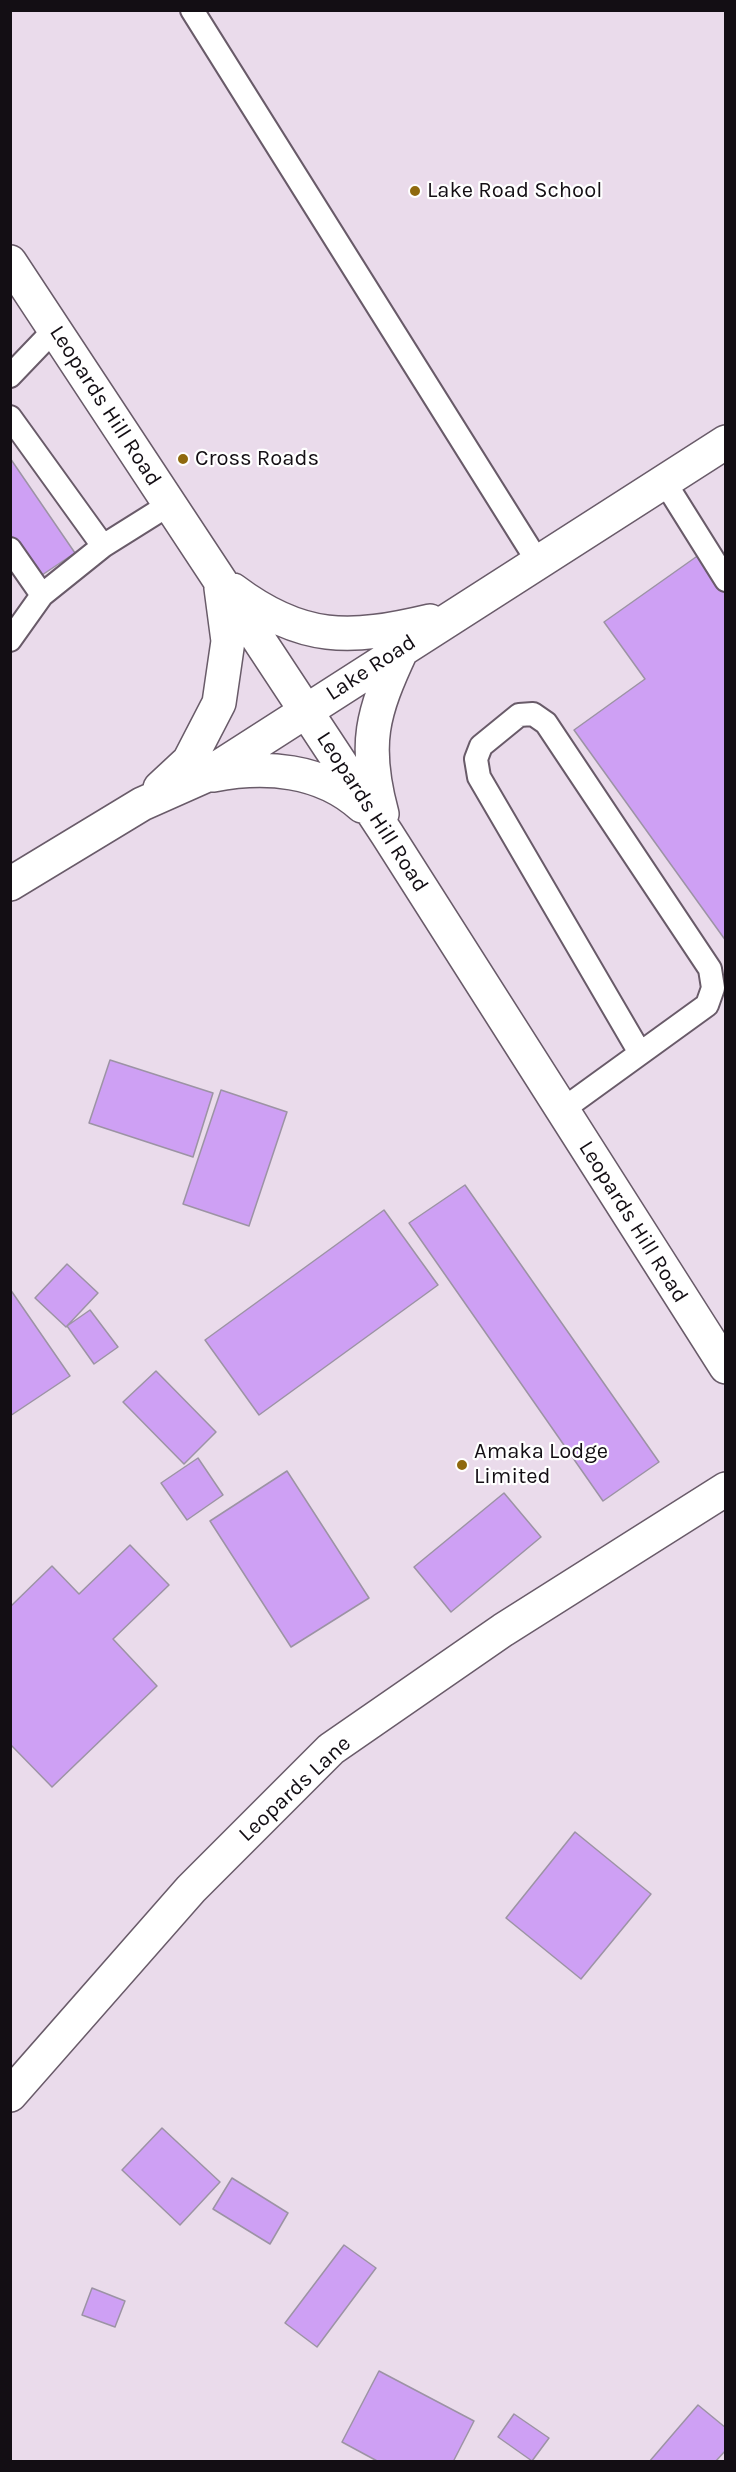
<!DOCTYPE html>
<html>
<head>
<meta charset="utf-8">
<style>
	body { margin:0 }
	#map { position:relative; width:736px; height:2472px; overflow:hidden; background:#eadbeb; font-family:Karla,sans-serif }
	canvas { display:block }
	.frame { position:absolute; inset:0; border:12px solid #130e14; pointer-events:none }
</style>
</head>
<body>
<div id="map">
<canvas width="736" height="2472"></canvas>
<div class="frame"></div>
</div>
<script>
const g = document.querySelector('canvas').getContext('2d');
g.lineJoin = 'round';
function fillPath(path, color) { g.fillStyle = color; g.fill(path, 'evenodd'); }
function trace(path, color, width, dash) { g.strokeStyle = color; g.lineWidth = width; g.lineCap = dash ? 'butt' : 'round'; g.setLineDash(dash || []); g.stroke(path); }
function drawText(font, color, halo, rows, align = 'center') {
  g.font = font + ' Karla,sans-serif'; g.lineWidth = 4.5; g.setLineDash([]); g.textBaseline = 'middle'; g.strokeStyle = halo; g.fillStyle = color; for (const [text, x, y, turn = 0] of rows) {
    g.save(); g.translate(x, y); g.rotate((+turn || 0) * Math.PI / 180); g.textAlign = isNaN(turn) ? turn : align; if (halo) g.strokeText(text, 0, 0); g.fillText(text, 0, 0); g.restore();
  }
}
const building = new Path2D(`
	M 10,458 L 75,553 L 36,579 L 10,541 Z
	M 703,552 L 726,583 L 726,941 L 574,730 L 645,679 L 604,622 Z
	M 110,1060 L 213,1093 L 193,1157 L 89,1123 Z
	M 221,1090 L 287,1112 L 249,1226 L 183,1204 Z
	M 465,1185 L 659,1462 L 603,1501 L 409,1223 Z
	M 384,1210 L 438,1285 L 259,1415 L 205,1340 Z
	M 67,1264 L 98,1293 L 66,1327 L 35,1298 Z
	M 10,1289 L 70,1376 L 10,1416 Z
	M 90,1310 L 118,1347 L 94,1364 L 67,1326 Z
	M 156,1371 L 216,1432 L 184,1464 L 123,1402 Z
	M 198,1458 L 223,1495 L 187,1520 L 161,1483 Z
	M 287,1471 L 369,1598 L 291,1647 L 210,1521 Z
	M 504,1493 L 541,1537 L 451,1612 L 414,1567 Z
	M 130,1545 L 169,1585 L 113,1639 L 157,1686 L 52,1787 L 10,1744 L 10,1607 L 52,1566 L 79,1594 Z
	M 575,1832 L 651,1894 L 581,1979 L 506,1918 Z
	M 162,2128 L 220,2182 L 180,2225 L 122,2170 Z
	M 232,2178 L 288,2213 L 270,2244 L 213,2209 Z
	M 344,2245 L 376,2268 L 317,2347 L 285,2323 Z
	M 92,2288 L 125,2301 L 115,2327 L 82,2315 Z
	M 379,2371 L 474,2421 L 453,2462 L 379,2462 L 342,2442 Z
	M 698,2405 L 726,2428 L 726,2450 L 715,2462 L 649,2462 Z
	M 514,2414 L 549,2438 L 532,2461 L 498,2437 Z`);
const service = new Path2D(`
	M 192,10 L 538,562
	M 10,376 L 55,329
	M 10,417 L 103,546
	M 664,481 L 726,580
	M 10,549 L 42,595
	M 10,640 L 42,595 L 103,546 L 170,504
	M 562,1110 L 707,1005 L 713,988 L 710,969 L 546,723 L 533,714 L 519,715 L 481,746 L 476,759 L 479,777 L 640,1053`);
const minor = new Path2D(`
	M 10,2095 L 191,1889 L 331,1749 L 503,1630 L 726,1489`);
const secondary = new Path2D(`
	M 10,262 L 387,834 L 726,1367
	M 233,590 C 302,642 350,640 430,621
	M 213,775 C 265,765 321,769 362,806
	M 160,788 L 189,761 L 219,703 L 228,641 L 221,588
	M 382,814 C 363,744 372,713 402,649
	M 10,884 L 142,804 L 205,776 L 726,442`);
const markers = [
	[415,191,6,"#8f690e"],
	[183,459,6,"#8f690e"],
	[462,1465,6,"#8f690e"]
];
const poiNames = [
	["Lake Road School",427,191],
	["Cross Roads",195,459],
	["Amaka Lodge",474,1452],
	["Limited",474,1477]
];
const streetNames = [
	["Leopards Hill Road",105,406,57],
	["Lake Road",371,668,-33],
	["Leopards Hill Road",372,812,57],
	["Leopards Hill Road",633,1222,58],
	["Leopards Lane",295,1789,-43]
];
fillPath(building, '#cea0f4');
trace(building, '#9c93a4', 1.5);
trace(service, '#695b69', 26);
trace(minor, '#695b69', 36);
trace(secondary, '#695b69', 36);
trace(service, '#fff', 22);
trace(minor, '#fff', 33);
trace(secondary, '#fff', 33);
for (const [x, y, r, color] of markers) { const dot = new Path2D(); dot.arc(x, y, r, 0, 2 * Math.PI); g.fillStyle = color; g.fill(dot); trace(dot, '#fff', 2); }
drawText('22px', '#130e14', '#fff', poiNames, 'left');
drawText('22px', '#130e14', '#fff', streetNames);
</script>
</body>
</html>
